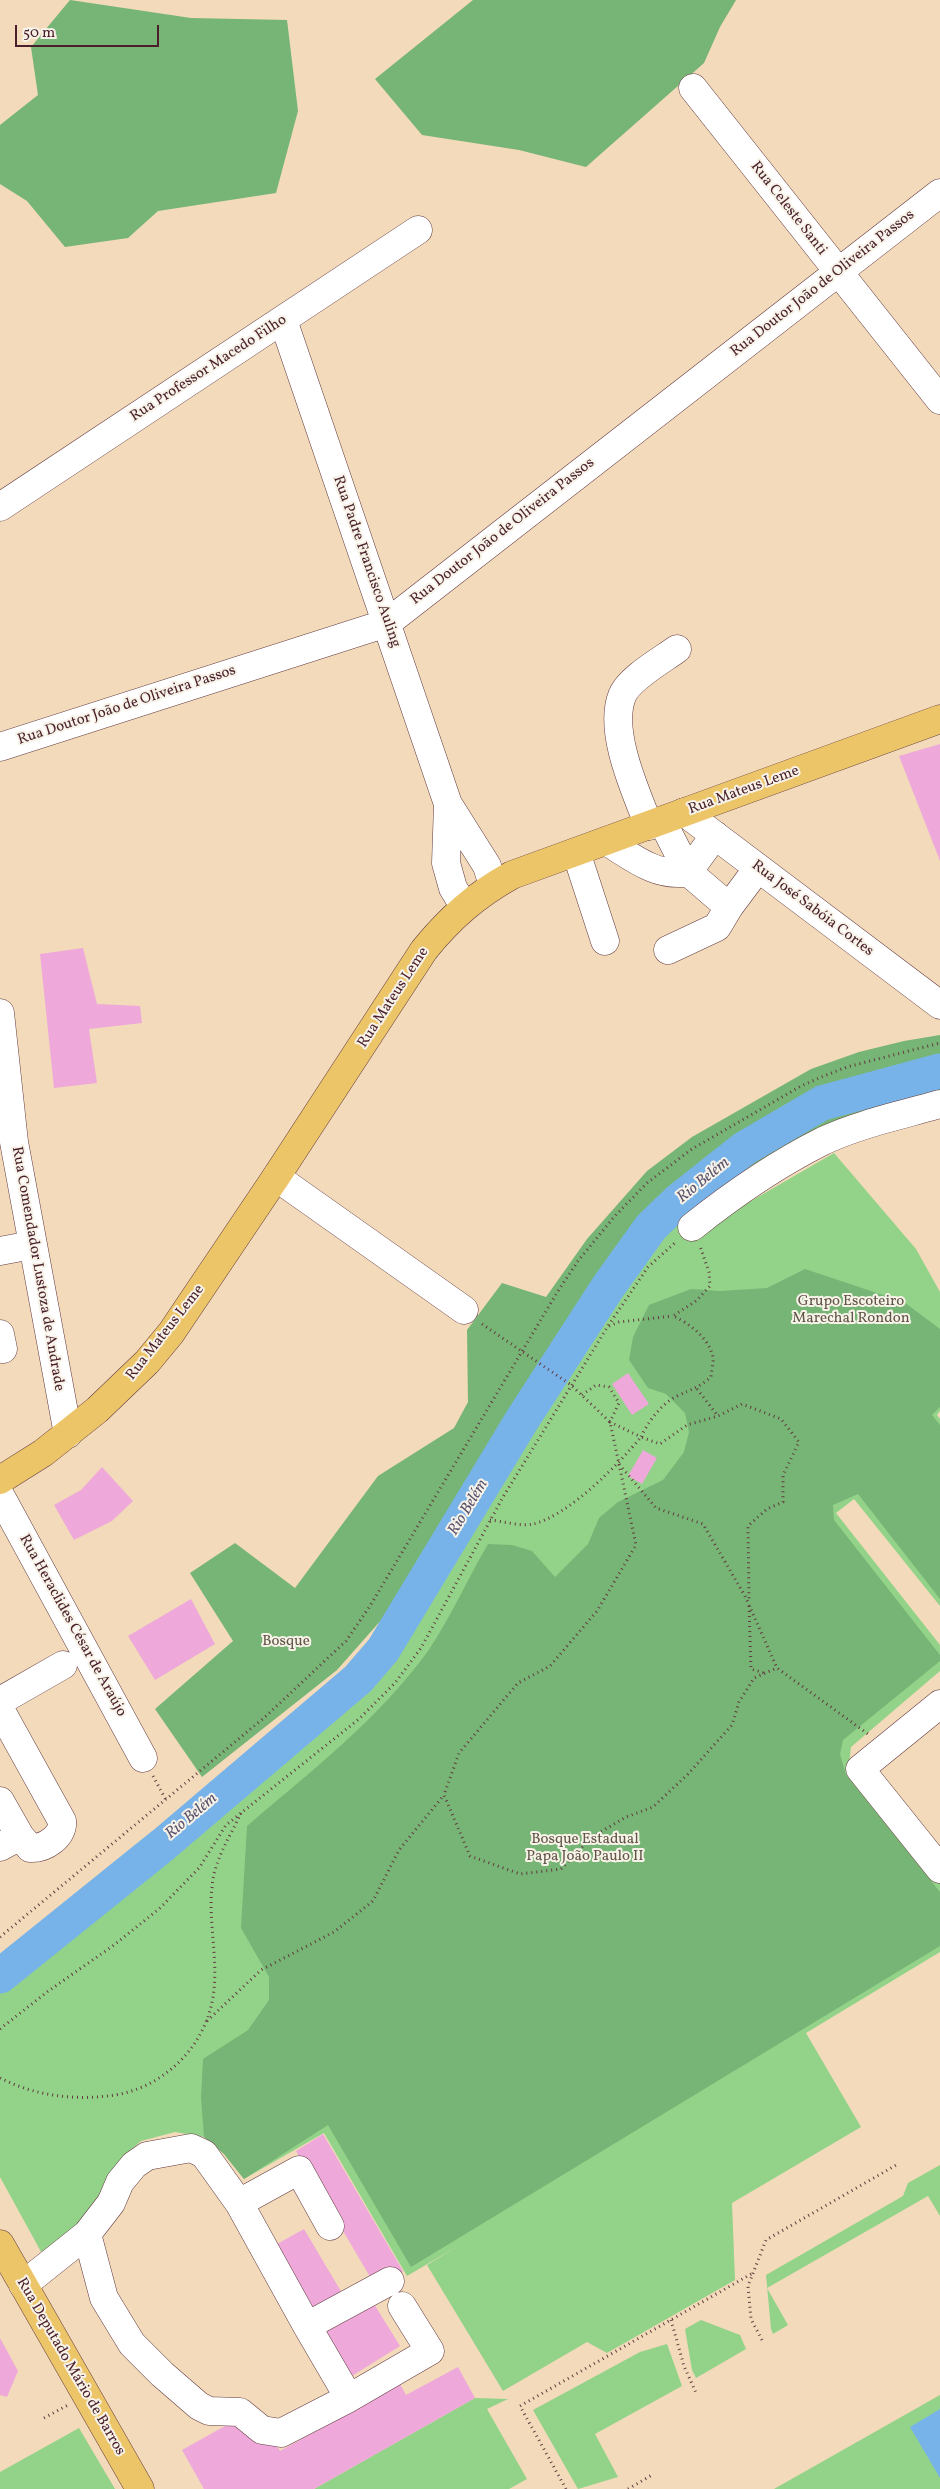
<!DOCTYPE html>
<html>
<head>
<meta charset="utf-8">
<style>
	body { margin:0 }
	#map { position:relative; width:940px; height:2489px; overflow:hidden; background:#f2daba; font-family:Vollkorn,serif }
	canvas { display:block }
	.scale { position:absolute; left:15px; top:25px; width:144px; height:22px; box-sizing:border-box; border:2px solid #4a1f2b; border-top:0; padding-left:6px; font-size:15px; line-height:18px; white-space:nowrap; color:#4a1f2b; -webkit-text-stroke:4px #f7f3e8; paint-order:stroke }
</style>
</head>
<body>
<div id="map">
<canvas width="940" height="2489"></canvas>
<div class="scale">50 m</div>
</div>
<script>
const g = document.querySelector('canvas').getContext('2d');
g.lineJoin = 'round';
function fillPath(path, color) { g.fillStyle = color; g.fill(path, 'evenodd'); }
function trace(path, color, width, dash) { g.strokeStyle = color; g.lineWidth = width; g.lineCap = dash ? 'butt' : 'round'; g.setLineDash(dash || []); g.stroke(path); }
function drawText(font, color, halo, rows, align = 'center') {
  g.font = font + ' Vollkorn,serif'; g.lineWidth = 4; g.setLineDash([]); g.textBaseline = 'middle'; g.strokeStyle = halo; g.fillStyle = color; for (const [text, x, y, turn = 0] of rows) {
    g.save(); g.translate(x, y); g.rotate((+turn || 0) * Math.PI / 180); g.textAlign = isNaN(turn) ? turn : align; if (halo) g.strokeText(text, 0, 0); g.fillText(text, 0, 0); g.restore();
  }
}
const green = new Path2D(`
	M 834,1153 L 916,1249 L 940,1292 L 940,1411 L 937,1415 L 940,1419 L 940,1606 L 854,1499 L 836,1513 L 940,1645 L 940,1671 L 851,1747 L 848,1773 L 940,1884 L 940,1952 L 806,2033 L 861,2127 L 732,2203 L 735,2280 L 607,2353 L 587,2342 L 503,2391 L 427,2265 L 458,2246 L 407,2276 L 324,2133 L 244,2179 L 224,2154 L 204,2137 L 175,2132 L 141,2141 L 120,2160 L 110,2181 L 107,2201 L 45,2259 L 0,2177 L 0,1986 L 358,1693 L 390,1654 L 491,1487 L 622,1283 L 663,1230 L 693,1204 L 707,1230 L 732,1212 Z
	M 940,2165 L 940,2216 L 928,2196 L 767,2288 L 788,2325 L 773,2334 L 771,2329 L 766,2275 L 903,2196 L 908,2183 Z
	M 701,2320 L 740,2335 L 746,2349 L 696,2378 L 692,2370 L 685,2329 Z
	M 667,2344 L 682,2386 L 595,2434 L 618,2477 L 578,2489 L 533,2410 L 640,2352 Z
	M 940,2395 L 940,2489 L 774,2489 Z
	M 475,2398 L 508,2399 L 487,2409 L 527,2479 L 509,2489 L 314,2489 Z
	M 79,2428 L 115,2489 L 0,2489 L 0,2472 Z`);
const forest = new Path2D(`
	M 70,0 L 191,18 L 287,20 L 298,111 L 276,193 L 158,211 L 128,238 L 65,247 L 27,201 L 0,184 L 0,125 L 38,95 L 31,47 Z
	M 473,0 L 736,0 L 720,27 L 704,63 L 586,167 L 519,150 L 422,135 L 375,79 Z
	M 940,1035 L 940,1098 L 711,1203 L 686,1183 L 650,1219 L 590,1297 L 502,1430 L 398,1601 L 337,1670 L 202,1777 L 155,1709 L 233,1641 L 190,1573 L 235,1543 L 295,1588 L 378,1476 L 454,1428 L 468,1402 L 467,1330 L 502,1283 L 546,1297 L 587,1239 L 647,1171 L 692,1137 L 811,1069 L 859,1052 L 904,1041 Z
	M 805,1269 L 904,1302 L 940,1329 L 940,1407 L 932,1415 L 940,1425 L 940,1599 L 858,1494 L 833,1505 L 834,1520 L 940,1655 L 940,1661 L 843,1740 L 840,1754 L 846,1775 L 940,1892 L 940,1946 L 411,2267 L 328,2125 L 244,2179 L 224,2154 L 204,2137 L 201,2098 L 203,2059 L 248,2030 L 269,2000 L 269,1977 L 241,1928 L 247,1826 C 311,1771 378,1720 428,1651 C 450,1619 468,1578 488,1544 L 512,1545 L 532,1551 L 555,1577 L 588,1544 L 599,1518 L 618,1502 L 663,1480 L 684,1452 L 689,1432 L 685,1413 L 666,1394 L 648,1388 L 629,1360 L 633,1337 L 649,1305 L 691,1289 L 720,1291 L 767,1288 Z`);
const water = new Path2D(`
	M 940,2409 L 940,2478 L 910,2427 Z`);
const river = new Path2D(`
	M 0,1976 L 164,1844 L 358,1679 L 383,1650 L 522,1420 L 608,1287 L 651,1227 L 678,1201 L 745,1148 L 822,1103 L 940,1071`);
const building = new Path2D(`
	M 940,744 L 940,861 L 899,756 Z
	M 83,948 L 97,1004 L 140,1006 L 142,1023 L 89,1029 L 97,1083 L 54,1088 L 40,954 Z
	M 628,1373 L 649,1404 L 632,1415 L 612,1384 Z
	M 643,1450 L 657,1458 L 642,1484 L 628,1476 Z
	M 102,1467 L 133,1501 L 112,1521 L 74,1540 L 54,1505 L 81,1490 Z
	M 191,1599 L 215,1644 L 155,1680 L 128,1636 Z
	M 323,2134 L 403,2271 L 376,2287 L 296,2151 Z
	M 304,2229 L 342,2293 L 308,2313 L 270,2248 Z
	M 371,2299 L 400,2346 L 347,2379 L 318,2332 Z
	M 0,2338 L 18,2371 L 7,2397 L 0,2395 Z
	M 458,2367 L 475,2398 L 314,2489 L 204,2489 L 182,2450 L 241,2417 L 269,2432 L 280,2451 L 400,2384 L 406,2395 Z`);
const path = new Path2D(`
	M 482,1324 L 571,1385 L 610,1422 L 619,1464 L 656,1508 L 703,1524 L 745,1596 L 777,1668 L 868,1734
	M 609,1326 L 619,1322 L 673,1316
	M 697,1389 L 718,1416
	M 582,1395 L 596,1385 L 609,1387 L 619,1403 L 610,1422 L 641,1437 C 648,1422 661,1404 677,1396 C 692,1389 698,1388 711,1377 C 711,1371 714,1363 713,1357 C 709,1338 689,1323 673,1316 L 696,1301 L 710,1286 L 709,1272 L 700,1246
	M 619,1464 L 636,1545 L 597,1611 L 550,1666 L 518,1683 L 459,1753 L 444,1795 L 470,1856 L 520,1874 L 561,1869 L 592,1837 L 626,1817 L 653,1807 L 688,1774 L 732,1725 L 739,1702 L 754,1678 L 777,1668
	M 490,1520 C 503,1521 521,1527 533,1524 C 568,1516 618,1465 641,1437 L 660,1444 L 687,1425 L 718,1416 L 742,1404 L 781,1419 L 799,1442 L 783,1475 L 783,1502 L 767,1509 L 748,1526 L 749,1600
	M 749,1606 L 751,1669 L 764,1673
	M 153,1776 L 166,1800
	M 0,1937 L 265,1717 L 346,1641 L 370,1606 L 558,1291 L 578,1261 L 614,1217 L 647,1183 L 692,1149 L 801,1086 L 824,1076 L 847,1067 L 940,1043
	M 207,2021 L 261,1970 L 334,1932 L 373,1901 L 399,1850 L 444,1795
	M 0,2029 L 47,1992 L 114,1945 L 159,1909 L 199,1868 L 226,1825 L 359,1719 L 395,1683 L 421,1648 L 503,1497 L 608,1326 L 648,1267 L 677,1241
	M 0,2078 C 36,2096 75,2101 115,2095 C 164,2087 205,2047 213,1997 C 219,1961 208,1923 212,1887 C 214,1860 230,1837 241,1813
	M 671,2320 L 684,2366 L 697,2395
	M 762,2340 L 751,2319 L 748,2286 L 766,2240 L 898,2164
	M 44,2418 L 68,2405
	M 566,2489 L 520,2406 L 753,2273
	M 628,2489 L 652,2475`);
const minor = new Path2D(`
	M 693,88 L 940,400
	M 283,320 L 448,804 L 487,866 L 493,885
	M 0,507 L 418,230
	M 0,747 L 387,623 L 940,193
	M 448,804 L 446,863 L 453,888 L 464,906
	M 684,812 L 940,1005
	M 662,821 L 688,872 L 729,907
	M 649,826 C 636,792 608,732 622,696 C 628,679 662,660 677,649
	M 606,841 C 632,857 657,878 688,872 L 715,835
	M 576,852 L 605,941
	M 668,950 L 717,927 L 729,907 L 758,868
	M 0,1013 L 14,1142 L 68,1434
	M 276,1177 L 464,1310
	M 692,1227 C 732,1195 777,1164 823,1141 C 859,1124 902,1115 940,1104
	M 0,1251 L 32,1245
	M 0,1334 L 3,1349
	M 0,1495 L 143,1758
	M 0,1701 L 63,1665
	M 940,1704 L 860,1769 L 940,1869
	M 0,1709 L 62,1821 C 64,1836 45,1849 30,1848 L 20,1836 L 0,1801
	M 0,1847 L 20,1836
	M 239,2203 L 307,2326
	M 87,2234 L 104,2298 L 132,2344 L 162,2374 L 199,2406 L 209,2411 L 240,2412 L 262,2430 L 281,2433 L 349,2398 L 430,2351 L 402,2306
	M 23,2285 L 87,2234 L 111,2203 L 120,2182 L 134,2165 L 147,2156 L 191,2148 L 204,2154 L 239,2203 L 299,2170 L 330,2226
	M 349,2398 L 307,2326 L 390,2281`);
const major = new Path2D(`
	M 0,1480 L 43,1453 L 97,1410 L 147,1362 L 171,1333 L 276,1177 L 424,950 C 450,918 476,895 512,875 L 940,719
	M 0,2244 L 140,2489`);
const streetNames = [
	["Rua Celeste Santi",788,209,52],
	["Rua Doutor João de Oliveira Passos",823,284,-38],
	["Rua Professor Macedo Filho",209,369,-33],
	["Rua Doutor João de Oliveira Passos",503,532,-38],
	["Rua Padre Francisco Auling",366,562,71],
	["Rua Doutor João de Oliveira Passos",127,706,-18],
	["Rua Mateus Leme",744,791,-20],
	["Rua José Sabóia Cortes",812,909,37],
	["Rua Mateus Leme",394,998,-57],
	["Rua Comendador Lustoza de Andrade",37,1269,80],
	["Rua Mateus Leme",166,1333,-52],
	["Rua Heraclides César de Araújo",72,1626,61],
	["Rua Deputado Mário de Barros",70,2367,60]
];
const parkNames = [
	["Grupo Escoteiro",851,1302],
	["Marechal Rondon",851,1319],
	["Bosque",286,1642],
	["Bosque Estadual",585,1840],
	["Papa João Paulo II",585,1857]
];
const waterNames = [
	["Rio Belém",704,1181,-39],
	["Rio Belém",469,1508,-59],
	["Rio Belém",192,1817,-40]
];
fillPath(green, '#93d389');
fillPath(forest, '#76b575');
fillPath(water, '#77b3e9');
trace(river, '#77b3e9', 35);
fillPath(building, '#eea9da');
trace(minor, '#633b40', 29);
trace(major, '#633b40', 29);
trace(path, '#633b40', 3, [1, 4]);
trace(minor, '#fff', 28);
trace(major, '#edc569', 28);
drawText('15px', '#4a1f2b', '#f7f3e8', streetNames);
drawText('15px', '#605547', '#f7f3e8', parkNames);
drawText('italic 16px', '#5a536e', '#f7f3e8', waterNames);
</script>
</body>
</html>
